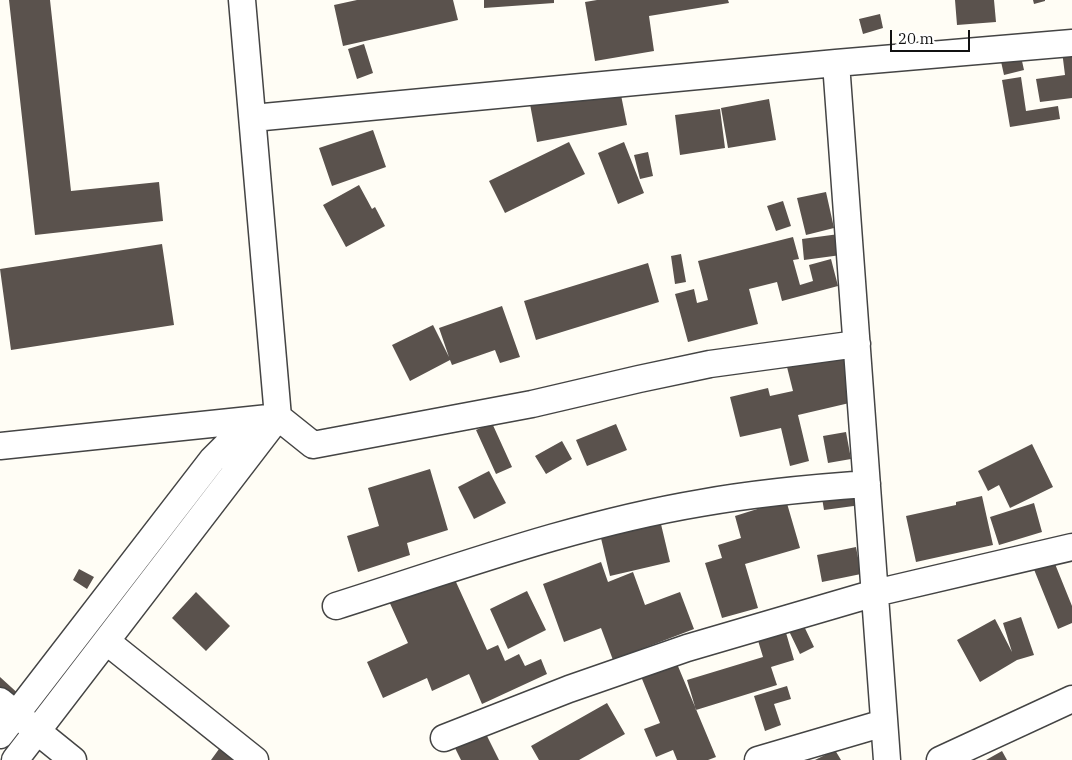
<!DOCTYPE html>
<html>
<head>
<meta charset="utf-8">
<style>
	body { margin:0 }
	#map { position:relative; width:1072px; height:760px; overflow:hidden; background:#fffdf5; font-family:"IBM Plex Serif",serif }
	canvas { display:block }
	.scale { position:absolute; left:890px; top:30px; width:80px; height:22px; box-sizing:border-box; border:2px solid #111; border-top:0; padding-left:6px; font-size:15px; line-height:18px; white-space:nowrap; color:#111; -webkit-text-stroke:4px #fff; paint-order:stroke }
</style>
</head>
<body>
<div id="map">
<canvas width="1072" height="760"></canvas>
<div class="scale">20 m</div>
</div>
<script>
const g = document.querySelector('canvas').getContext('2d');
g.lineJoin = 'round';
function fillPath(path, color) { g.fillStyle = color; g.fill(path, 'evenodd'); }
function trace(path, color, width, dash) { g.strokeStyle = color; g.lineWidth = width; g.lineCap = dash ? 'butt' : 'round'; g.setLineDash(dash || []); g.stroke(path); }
const building = new Path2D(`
	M 9,0 L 50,0 L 71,191 L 159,182 L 163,221 L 35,235 Z
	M 357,0 L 453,0 L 458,20 L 343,46 L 334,5 Z
	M 484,0 L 554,0 L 554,3 L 484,8 Z
	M 597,0 L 728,0 L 729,3 L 649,16 L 654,51 L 595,61 L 585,2 Z
	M 955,0 L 994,0 L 996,22 L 957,25 Z
	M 1033,0 L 1045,0 L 1045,1 L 1034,4 Z
	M 880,14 L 883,28 L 863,34 L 859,19 Z
	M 364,44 L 373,73 L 357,79 L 348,49 Z
	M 1072,50 L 1072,98 L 1040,102 L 1036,79 L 1065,75 L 1062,51 Z
	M 1020,52 L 1024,70 L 1004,75 L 1000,57 Z
	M 1021,77 L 1026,111 L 1058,106 L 1060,119 L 1010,127 L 1002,80 Z
	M 618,80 L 627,125 L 537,142 L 530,104 Z
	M 769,99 L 776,140 L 728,148 L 721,108 Z
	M 720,109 L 725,148 L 680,155 L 675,115 Z
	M 373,130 L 386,167 L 332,186 L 319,148 Z
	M 569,142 L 585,174 L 505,213 L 489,181 Z
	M 624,142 L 644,193 L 618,204 L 598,153 Z
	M 648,152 L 653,176 L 640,179 L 634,155 Z
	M 359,185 L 372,209 L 375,207 L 385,226 L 346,247 L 323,205 Z
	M 826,192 L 834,228 L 806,235 L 797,198 Z
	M 783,201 L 791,226 L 776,231 L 767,206 Z
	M 839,234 L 841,255 L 804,260 L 802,239 Z
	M 793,237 L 799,259 L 793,260 L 800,285 L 813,281 L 809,265 L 831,259 L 838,286 L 782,301 L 777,282 L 749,289 L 758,324 L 688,342 L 675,294 L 694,289 L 697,303 L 708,300 L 698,261 Z
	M 162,244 L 174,325 L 11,350 L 0,269 Z
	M 681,254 L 686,282 L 675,284 L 671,256 Z
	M 648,263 L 659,302 L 536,340 L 524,301 Z
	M 502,306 L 520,357 L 500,363 L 495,350 L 452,365 L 450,360 L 410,381 L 392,345 L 433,325 L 449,357 L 439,328 Z
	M 847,349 L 858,401 L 798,415 L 809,461 L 790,466 L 781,428 L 740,437 L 730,397 L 768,388 L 770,396 L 793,391 L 786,363 Z
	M 492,423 L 512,467 L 496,474 L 476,430 Z
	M 616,424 L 627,450 L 587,466 L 576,440 Z
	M 846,432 L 851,459 L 828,463 L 823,436 Z
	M 562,441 L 572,459 L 546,474 L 535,456 Z
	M 1032,444 L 1053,487 L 1010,508 L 999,485 L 988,491 L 978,471 Z
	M 430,469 L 448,530 L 407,543 L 410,555 L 358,572 L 347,536 L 379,526 L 368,488 Z
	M 489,471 L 506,503 L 474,519 L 458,487 Z
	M 859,487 L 861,505 L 824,510 L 821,492 Z
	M 982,496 L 993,545 L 916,562 L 906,516 L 956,505 L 956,502 Z
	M 786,500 L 800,548 L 745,564 L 758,608 L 722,618 L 705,563 L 722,558 L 718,545 L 741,538 L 735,516 Z
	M 1034,503 L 1042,532 L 999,545 L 990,517 Z
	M 660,520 L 670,562 L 610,576 L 600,534 Z
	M 856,547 L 861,574 L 822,582 L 817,555 Z
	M 1051,554 L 1072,606 L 1072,623 L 1058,629 L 1031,562 Z
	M 601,562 L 608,582 L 633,572 L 645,605 L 680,592 L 694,629 L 613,660 L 601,628 L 564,642 L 543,584 Z
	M 79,569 L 94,577 L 87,589 L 73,580 Z
	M 451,571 L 487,650 L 498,645 L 505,661 L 519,654 L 525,666 L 541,659 L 547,674 L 482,704 L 469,674 L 432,691 L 427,678 L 383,698 L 367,662 L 408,643 L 388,599 Z
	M 527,591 L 546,630 L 508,649 L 490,609 Z
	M 196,592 L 230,626 L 206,651 L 172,618 Z
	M 1021,617 L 1034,655 L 1017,660 L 980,682 L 957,640 L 995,619 L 1012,652 L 1003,623 Z
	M 802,622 L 814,647 L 800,654 L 788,629 Z
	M 784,626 L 794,660 L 771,667 L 777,685 L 696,710 L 687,680 L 763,657 L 756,634 Z
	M 675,659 L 716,757 L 708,760 L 677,760 L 673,750 L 656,757 L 644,729 L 660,723 L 640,674 Z
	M 0,677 L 22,697 L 0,721 Z
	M 787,686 L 791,699 L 774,704 L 781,725 L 765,731 L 754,696 Z
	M 607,703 L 625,734 L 579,760 L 539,760 L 531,746 Z
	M 482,726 L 499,760 L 461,760 L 451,740 Z
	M 219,749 L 233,760 L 211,760 Z
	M 835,750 L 841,760 L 815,760 Z
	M 1002,751 L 1007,760 L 986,760 Z`);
const street = new Path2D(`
	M 836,63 L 887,760
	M 253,118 L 836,63 L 1072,43
	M 0,446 L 278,417 L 242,0
	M 336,606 C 456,568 576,524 701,503 C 756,493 811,488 867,484
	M 106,641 L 255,760
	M 0,701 L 73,760
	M 0,735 L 212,460 L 252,420
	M 444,738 L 569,689 L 687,648 L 875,593 L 1072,547
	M 15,760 L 278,417 L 313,445 L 532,404 L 639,379 L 710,364 L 857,344
	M 758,760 L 884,723
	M 940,760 L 1072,699`);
fillPath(building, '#5a524d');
trace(street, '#444', 29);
trace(street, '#fff', 26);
</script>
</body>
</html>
